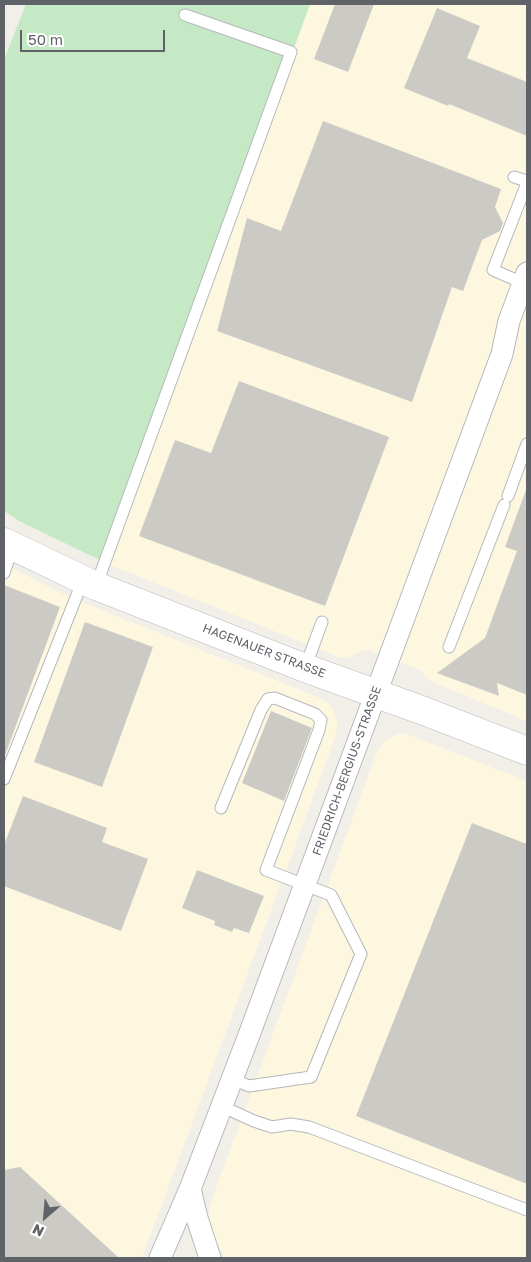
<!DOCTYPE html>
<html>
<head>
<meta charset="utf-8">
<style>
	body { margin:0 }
	#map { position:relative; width:531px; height:1262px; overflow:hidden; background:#f1efe8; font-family:"Golos Text",sans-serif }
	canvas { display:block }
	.frame { position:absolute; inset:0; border:5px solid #5f6368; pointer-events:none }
	.north { position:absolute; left:20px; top:1192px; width:50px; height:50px; -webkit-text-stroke:4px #fff; paint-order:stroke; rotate:207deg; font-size:14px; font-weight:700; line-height:20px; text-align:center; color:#5f6368 }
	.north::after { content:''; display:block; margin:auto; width:18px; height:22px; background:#5f6368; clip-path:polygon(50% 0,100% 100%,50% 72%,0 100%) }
	.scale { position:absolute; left:20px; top:30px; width:145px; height:22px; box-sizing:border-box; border:2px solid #5f6368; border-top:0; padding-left:6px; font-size:15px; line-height:18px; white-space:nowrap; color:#5f6368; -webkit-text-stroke:4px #fff; paint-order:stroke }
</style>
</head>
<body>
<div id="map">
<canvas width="531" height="1262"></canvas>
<div class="frame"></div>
<div class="north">N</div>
<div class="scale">50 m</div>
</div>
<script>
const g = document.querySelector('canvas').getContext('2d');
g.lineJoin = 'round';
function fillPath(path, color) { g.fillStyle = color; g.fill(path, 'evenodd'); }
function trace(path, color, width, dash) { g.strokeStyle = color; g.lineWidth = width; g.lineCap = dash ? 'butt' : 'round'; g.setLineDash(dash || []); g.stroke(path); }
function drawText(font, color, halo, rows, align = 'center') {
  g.font = font + ' "Golos Text",sans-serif'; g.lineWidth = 5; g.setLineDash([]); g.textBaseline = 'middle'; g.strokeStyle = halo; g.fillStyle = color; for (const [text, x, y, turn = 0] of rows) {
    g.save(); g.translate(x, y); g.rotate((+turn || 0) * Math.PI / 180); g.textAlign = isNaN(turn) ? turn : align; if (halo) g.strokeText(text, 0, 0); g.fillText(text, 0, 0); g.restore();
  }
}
const commercial = new Path2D(`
	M 310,4 L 527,4 L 527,721 L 430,681 L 420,670 L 365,649 L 348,658 L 339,657 L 108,564 Z
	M 4,564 L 69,597 L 320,698 L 330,705 L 335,714 L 338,725 L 335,738 L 142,1258 L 4,1258 Z
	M 397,734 L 407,734 L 527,781 L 527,1258 L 224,1258 L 210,1227 L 209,1207 L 377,752 L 387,739 Z`);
const green = new Path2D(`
	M 26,4 L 310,4 L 108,564 L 19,521 L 4,511 L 4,60 Z`);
const building = new Path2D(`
	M 335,4 L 374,4 L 348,72 L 314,59 Z
	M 437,8 L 480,26 L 467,58 L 527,82 L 527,136 L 449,104 L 448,106 L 404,88 Z
	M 323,121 L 501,189 L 495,207 L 503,223 L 500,231 L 482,240 L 463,291 L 452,287 L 412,402 L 217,331 L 247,218 L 281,231 Z
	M 239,381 L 389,437 L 325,606 L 139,536 L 175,440 L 211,453 Z
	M 526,490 L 527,491 L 527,695 L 497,683 L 499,696 L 437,673 L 485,638 L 517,551 L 505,547 Z
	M 4,585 L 60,607 L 5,755 L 4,754 Z
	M 85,622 L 153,647 L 102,787 L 34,762 Z
	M 271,711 L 312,728 L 284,801 L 242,783 Z
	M 23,796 L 107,828 L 102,842 L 148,859 L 121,931 L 4,886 L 4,845 Z
	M 472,823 L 527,844 L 527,1184 L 356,1116 Z
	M 197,870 L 264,896 L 249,933 L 234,928 L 232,932 L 214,925 L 215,921 L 182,908 Z
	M 20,1167 L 119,1258 L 4,1258 L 4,1170 Z`);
const lane = new Path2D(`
	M 514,177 L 527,181
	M 523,283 L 493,270 L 527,183
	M 508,496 L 527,444
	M 4,573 L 13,547
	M 96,586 L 291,52 L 185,15
	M 449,647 L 504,505
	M 305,668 L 322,622
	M 4,779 L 83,580
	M 221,808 L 261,710 L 268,699 L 275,698 L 315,714 L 321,720 L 319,730 L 266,870 L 331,895 L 361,954 L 311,1077 L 249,1086 L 232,1079
	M 221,1106 L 254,1121 L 272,1127 L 291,1124 L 309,1127 L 527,1210`);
const street = new Path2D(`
	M 190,1189 L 197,1218 L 210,1258
	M 160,1258 L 190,1189 L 249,1035 L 502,354 L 509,321 L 527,273`);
const secondary = new Path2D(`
	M 4,542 L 96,586 L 305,668 L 424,711 L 527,751`);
const streetNames = [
	["HAGENAUER STRASSE",264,651,21],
	["FRIEDRICH-BERGIUS-STRASSE",347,771,-70]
];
fillPath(commercial, '#fef7e0');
fillPath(green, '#c5e8c5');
fillPath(building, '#cccac5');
trace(lane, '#b5b8bc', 13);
trace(street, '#b5b8bc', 23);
trace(secondary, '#b6babf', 29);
trace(lane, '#fff', 11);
trace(street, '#fff', 21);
trace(secondary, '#fff', 28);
drawText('12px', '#5f6368', '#fff', streetNames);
</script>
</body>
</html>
